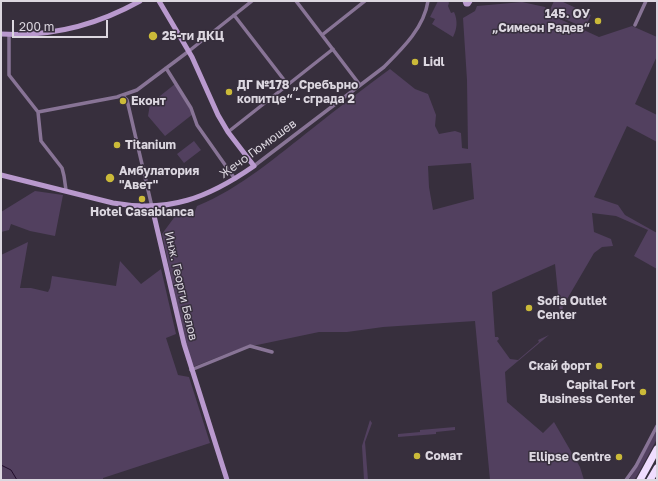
<!DOCTYPE html>
<html>
<head>
<meta charset="utf-8">
<style>
	body { margin:0 }
	#map { position:relative; width:658px; height:481px; overflow:hidden; background:#372f3d; font-family:"Golos Text",sans-serif }
	canvas { display:block }
	.frame { position:absolute; inset:0; border:2px solid #dcd7e0; pointer-events:none }
	.scale { position:absolute; left:12px; top:20px; width:96px; height:18px; box-sizing:border-box; border:2px solid #dcd7e0; border-top:0; padding-left:5px; font-size:12px; line-height:14px; white-space:nowrap; color:#dcd7e0; -webkit-text-stroke:3px #372f3d; paint-order:stroke }
</style>
</head>
<body>
<div id="map">
<canvas width="658" height="481"></canvas>
<div class="frame"></div>
<div class="scale">200 m</div>
</div>
<script>
const g = document.querySelector('canvas').getContext('2d');
g.lineJoin = 'round';
function fillPath(path, color) { g.fillStyle = color; g.fill(path, 'evenodd'); }
function trace(path, color, width, dash) { g.strokeStyle = color; g.lineWidth = width; g.lineCap = dash ? 'butt' : 'round'; g.setLineDash(dash || []); g.stroke(path); }
function drawText(font, color, halo, rows, align = 'center') {
  g.font = font + ' "Golos Text",sans-serif'; g.lineWidth = 3; g.setLineDash([]); g.textBaseline = 'middle'; g.strokeStyle = halo; g.fillStyle = color; for (const [text, x, y, turn = 0] of rows) {
    g.save(); g.translate(x, y); g.rotate((+turn || 0) * Math.PI / 180); g.textAlign = isNaN(turn) ? turn : align; if (halo) g.strokeText(text, 0, 0); g.fillText(text, 0, 0); g.restore();
  }
}
const green = new Path2D(`
	M 438,1 L 448,1 L 449,3 L 448,6 L 451,13 L 454,12 C 458,21 457,29 453,37 L 432,24 L 435,19 L 430,17 Z
	M 554,1 L 561,1 L 591,15 L 585,28 L 549,12 L 551,15 L 599,37 L 632,26 L 657,37 L 657,56 L 635,104 L 657,115 L 657,142 L 627,126 L 594,197 L 618,205 L 625,215 L 657,233 L 657,269 L 634,256 L 648,230 L 616,216 L 592,213 L 594,232 L 611,239 L 613,246 L 602,247 L 594,253 L 563,306 L 562,313 L 560,313 L 555,264 L 492,292 L 495,337 L 498,337 L 499,339 L 497,341 L 510,359 L 518,360 L 539,342 L 538,340 L 549,335 L 505,372 L 507,402 L 543,433 L 554,422 L 580,467 L 584,480 L 490,480 L 475,321 L 383,327 L 347,332 L 319,332 L 257,345 L 249,345 L 193,367 L 186,347 L 162,234 L 176,215 L 182,216 L 194,214 L 197,206 C 241,188 277,156 313,128 C 338,108 364,88 390,69 L 415,89 L 428,94 L 436,115 L 435,126 L 439,134 L 455,131 L 461,133 L 462,148 L 468,149 L 467,80 L 463,18 L 475,11 L 477,6 L 522,2 L 545,7 L 549,12 ZM 471,163 L 474,199 L 433,210 L 429,187 L 428,166 Z
	M 175,84 L 193,114 L 165,136 L 148,116 L 150,104 Z
	M 194,141 L 201,150 L 184,163 L 177,154 Z
	M 35,191 L 63,195 L 55,236 L 30,231 L 11,224 L 9,230 L 1,232 L 1,212 Z
	M 28,242 L 20,288 L 31,288 L 48,292 L 50,288 L 52,276 L 116,286 L 120,261 L 141,284 L 161,269 L 176,334 L 166,338 L 178,375 L 189,377 L 210,443 L 103,478 L 103,480 L 1,480 L 1,255 Z
	M 370,420 L 372,423 L 365,442 L 368,480 L 364,480 L 362,446 Z
	M 455,427 L 455,430 L 436,432 L 436,434 L 398,437 L 398,434 L 420,432 L 420,430 Z
	M 657,430 L 657,439 L 638,474 L 634,480 L 629,480 Z`);
const stream = new Path2D(`
	M 1,465 L 11,470 L 17,480`);
const street = new Path2D(`
	M 296,1 L 360,85
	M 234,15 L 288,85
	M 635,25 L 646,1
	M 9,35 L 9,75 L 38,112 L 41,141 L 62,168 L 64,176 L 66,190
	M 322,35 L 365,1
	M 166,68 L 191,108 L 197,125 L 235,179
	M 123,96 L 127,100 L 152,207
	M 38,112 L 117,97 L 137,90 L 189,51 L 252,1
	M 228,132 L 333,49
	M 254,166 L 384,67 C 402,49 424,28 428,1
	M 191,370 L 250,346 L 272,352
	M 626,480 L 636,466 L 657,426`);
const secondary = new Path2D(`
	M 465,1 L 466,4 L 468,4 L 470,1
	M 1,34 C 50,37 97,25 140,1
	M 1,175 L 113,203 C 169,213 208,198 254,166 L 228,132 L 218,115 L 192,57 L 159,1
	M 152,207 L 184,344 L 227,480`);
const highway = new Path2D(`
	M 640,480 L 657,449
	M 650,480 L 657,468`);
const markers = [
	[598,21,4,"#cbba39"],
	[153,36,5,"#cbba39"],
	[415,62,4,"#cbba39"],
	[229,92,4,"#cbba39"],
	[123,101,4,"#cbba39"],
	[117,145,4,"#cbba39"],
	[110,178,5,"#cbba39"],
	[142,199,4,"#cbba39"],
	[529,308,4,"#cbba39"],
	[599,366,4,"#cbba39"],
	[643,392,4,"#cbba39"],
	[417,456,4,"#cbba39"],
	[619,457,4,"#cbba39"]
];
const poiNames = [
	["145. ОУ",590,14,"right"],
	["„Симеон Радев“",590,28,"right"],
	["25-ти ДКЦ",162,36],
	["Lidl",423,62],
	["ДГ №178 „Сребърно",237,85],
	["копитце“ - сграда 2",237,99],
	["Еконт",131,101],
	["Titanium",125,145],
	["Амбулатория",119,171],
	["\"Авет\"",119,185],
	["Hotel Casablanca",142,212,"center"],
	["Sofia Outlet",537,301],
	["Center",537,315],
	["Скай форт",591,366,"right"],
	["Capital Fort",635,385,"right"],
	["Business Center",635,399,"right"],
	["Сомат",425,456],
	["Ellipse Centre",611,457,"right"]
];
const streetNames = [
	["Жечо Гюмюшев",258,149,-36],
	["Инж. Георги Белов",181,286,77]
];
fillPath(green, '#52405f');
trace(stream, '#200c2b', 1);
trace(street, '#887496', 3.5);
trace(secondary, '#b999ce', 5);
trace(highway, '#f0ddfe', 7);
for (const [x, y, r, color] of markers) { const dot = new Path2D(); dot.arc(x, y, r, 0, 2 * Math.PI); g.fillStyle = color; g.fill(dot); trace(dot, '#372f3d', 1.5); }
drawText('bold 12px', '#dcd7e0', '#372f3d', poiNames, 'left');
drawText('12px', '#dcd7e0', '#372f3d', streetNames);
</script>
</body>
</html>
